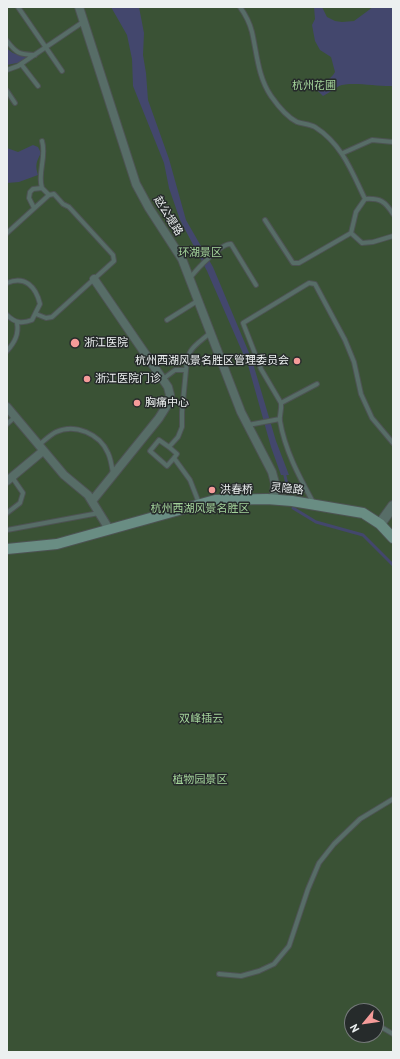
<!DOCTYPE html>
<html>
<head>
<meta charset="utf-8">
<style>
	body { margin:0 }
	#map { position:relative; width:400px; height:1059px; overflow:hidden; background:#2f3535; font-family:"PT Sans",sans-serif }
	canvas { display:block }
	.frame { position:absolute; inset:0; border:8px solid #ecf0f0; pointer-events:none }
	.north { position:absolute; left:344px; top:1003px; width:40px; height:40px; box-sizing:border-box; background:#262b2b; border:1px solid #757a7a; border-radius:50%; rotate:241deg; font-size:11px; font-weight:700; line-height:16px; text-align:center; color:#ecf0f0 }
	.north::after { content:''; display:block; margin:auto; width:14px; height:18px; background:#f59b99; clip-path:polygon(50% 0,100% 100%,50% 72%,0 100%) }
</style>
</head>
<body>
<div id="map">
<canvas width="400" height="1059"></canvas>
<div class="frame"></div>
<div class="north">N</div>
</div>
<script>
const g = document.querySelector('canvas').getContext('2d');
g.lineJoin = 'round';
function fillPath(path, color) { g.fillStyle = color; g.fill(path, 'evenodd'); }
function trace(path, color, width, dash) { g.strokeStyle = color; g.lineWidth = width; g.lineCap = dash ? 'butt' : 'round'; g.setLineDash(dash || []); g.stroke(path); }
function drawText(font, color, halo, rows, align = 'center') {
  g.font = font + ' "PT Sans","Noto Sans SC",sans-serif'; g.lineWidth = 3; g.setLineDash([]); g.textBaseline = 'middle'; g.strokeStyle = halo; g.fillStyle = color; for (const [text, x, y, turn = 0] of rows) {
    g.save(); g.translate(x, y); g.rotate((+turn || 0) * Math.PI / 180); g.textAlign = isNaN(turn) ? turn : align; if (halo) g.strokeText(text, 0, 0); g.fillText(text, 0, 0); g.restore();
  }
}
const green = new Path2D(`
	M 7,7 L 393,7 L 393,1052 L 7,1052 ZM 352,1011 L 376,1011 L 376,1035 L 352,1035 Z`);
const water = new Path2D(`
	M 111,7 L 139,7 L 144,33 L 143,55 L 146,73 L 148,100 L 169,159 L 186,220 L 213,267 L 252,360 L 276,441 L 289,475 L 281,475 L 271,447 L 248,365 L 207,271 L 180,220 L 169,188 L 164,163 L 133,86 L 132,59 L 127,35 Z
	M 314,7 L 322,7 L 327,17 L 335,21 L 342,22 L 354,21 L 373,7 L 393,7 L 393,86 C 379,87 351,81 339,86 C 334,89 329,93 323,96 L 318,91 C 323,81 330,81 335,72 L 331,57 L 320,50 L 315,41 L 312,25 L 315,19 Z
	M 7,48 C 14,56 23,56 32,56 L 22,62 L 7,65 Z
	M 33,145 L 38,147 L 41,153 C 36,162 35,166 38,175 L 19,182 L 7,183 L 7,148 L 18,152 Z`);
const stream = new Path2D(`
	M 284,472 L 289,492
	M 293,508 L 316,522 L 363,535 L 393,565`);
const service = new Path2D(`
	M 18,7 L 62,71
	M 240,7 C 245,14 250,24 252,32 C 257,54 258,77 271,96 C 278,106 287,117 297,122 C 303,124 310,124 315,127 C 342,144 352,172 365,199 C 380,198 385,201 393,214
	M 7,41 C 17,54 19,54 35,55
	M 21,64 L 38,86
	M 7,70 L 18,66 L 83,22
	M 7,91 L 15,103
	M 42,141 C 47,157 37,173 42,188
	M 343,153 L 372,140 L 393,142
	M 365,199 L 356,212 L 351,233 L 362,243 L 373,242 L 393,236
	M 34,208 L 29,198 L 30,192 L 33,189 L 42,188 L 49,195
	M 265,220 L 293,263 L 299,263 L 351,233
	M 7,233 L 49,195 L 54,194 L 63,204 L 69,207 L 113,255 L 114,261 L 52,317 L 46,318 L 36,314
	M 190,278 C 197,269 221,243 231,244 L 256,285
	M 7,283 C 25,275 36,287 40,304 L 32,320 C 22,324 15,323 7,315
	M 167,320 L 199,300
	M 7,351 C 15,342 19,334 17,323
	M 186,370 L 182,412 L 182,427 L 178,437 L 169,447 L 177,454 L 174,458 L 190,480 L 199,503
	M 163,379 L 175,370 L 186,370 C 188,347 194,347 210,333
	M 281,403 L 261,369 L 243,323 L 309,283 L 315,284 L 345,340 L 354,362 L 361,394 L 372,418 L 393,443
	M 7,424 L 15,417
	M 248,425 L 280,419
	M 39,445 C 44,441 50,435 56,432 C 75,423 100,434 108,453 C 111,459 112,467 113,474
	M 169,447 L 159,440 L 150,451 L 167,466 L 174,458
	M 314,504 C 300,478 285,451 280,421 C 279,415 282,411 281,403 L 317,384
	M 7,513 L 20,503 L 23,493 L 12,477
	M 7,530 L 99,513
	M 219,974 L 241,976 L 259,971 L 274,964 L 289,946 L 308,889 L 319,863 L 334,844 L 360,819 L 393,799
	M 376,1024 L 393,1034`);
const minor = new Path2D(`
	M 79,7 L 136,184 L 149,208 L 182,259 L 241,412 L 272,472 L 275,483 L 274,499
	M 7,407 L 64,475 L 88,495 L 109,529
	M 7,481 L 43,451
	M 92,501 L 159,418 L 169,402 L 170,395 L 168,387 L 94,279`);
const tertiary = new Path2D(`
	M 380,524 L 393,506`);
const secondary = new Path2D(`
	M 7,549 L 57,544 L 215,500 L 267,499 L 292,501 L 363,513 L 380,524 L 393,538`);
const markers = [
	[75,343,5,"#f59b99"],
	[297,361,4,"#f59b99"],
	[87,379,4,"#f59b99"],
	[137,403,4,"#f59b99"],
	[212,490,4,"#f59b99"]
];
const parkNames = [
	["杭州花圃",314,86],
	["环湖景区",200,253],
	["杭州西湖风景名胜区",200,509],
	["双峰插云",201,719],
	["植物园景区",200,780]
];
const streetNames = [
	["赵公堤路",168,216,58],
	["灵隐路",287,489,6]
];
const poiNames = [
	["浙江医院",84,343],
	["杭州西湖风景名胜区管理委员会",289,361,"right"],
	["浙江医院门诊",95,379],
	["胸痛中心",145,403],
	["洪春桥",220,490]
];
fillPath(green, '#3a5235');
fillPath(water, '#43476d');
trace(stream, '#43476d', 3);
trace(service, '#4d5353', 6);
trace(minor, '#4d5353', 10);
trace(tertiary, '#4d5353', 12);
trace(secondary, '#4d5353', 12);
trace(service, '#576d67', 4);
trace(minor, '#576d67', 8);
trace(tertiary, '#576d67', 10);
trace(secondary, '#698d83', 10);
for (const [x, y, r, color] of markers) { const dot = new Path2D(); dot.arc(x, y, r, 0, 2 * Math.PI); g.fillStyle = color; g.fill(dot); trace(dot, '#262b2b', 1.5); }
drawText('11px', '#a3d39a', '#262b2b', parkNames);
drawText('11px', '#ecf0f0', '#262b2b', streetNames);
drawText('11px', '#ecf0f0', '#262b2b', poiNames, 'left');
</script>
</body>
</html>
